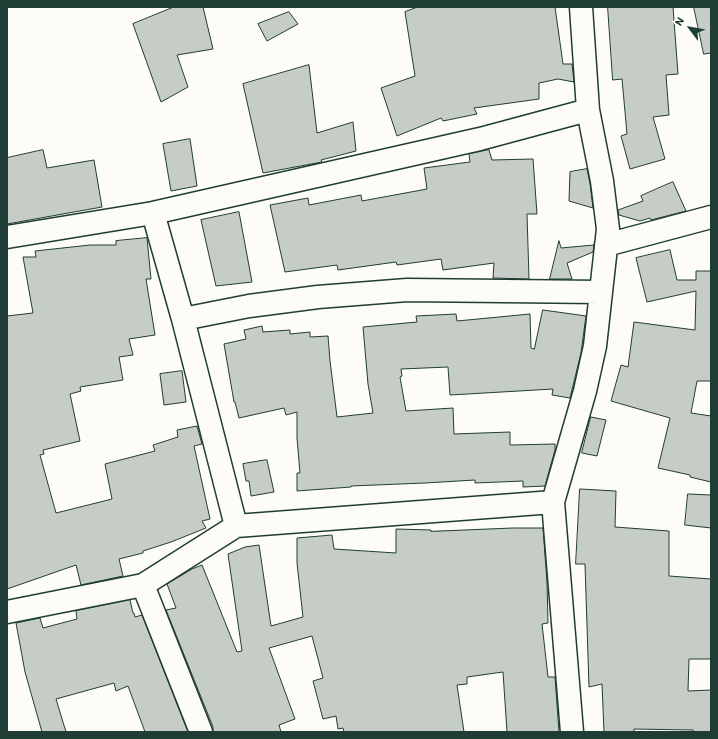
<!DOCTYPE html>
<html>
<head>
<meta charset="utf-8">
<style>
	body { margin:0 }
	#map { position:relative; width:718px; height:739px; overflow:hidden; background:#fdfcf7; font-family:Itim,sans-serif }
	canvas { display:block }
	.frame { position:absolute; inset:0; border:8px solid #1f3d34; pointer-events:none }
	.north { position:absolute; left:670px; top:8px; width:40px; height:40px; -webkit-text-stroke:3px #fdfcf7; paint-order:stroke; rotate:302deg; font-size:11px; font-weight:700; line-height:16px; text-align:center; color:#1f3d34 }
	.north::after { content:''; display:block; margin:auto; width:14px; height:18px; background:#1f3d34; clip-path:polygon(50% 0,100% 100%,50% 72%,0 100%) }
</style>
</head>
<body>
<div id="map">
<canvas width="718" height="739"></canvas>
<div class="frame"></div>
<div class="north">N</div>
</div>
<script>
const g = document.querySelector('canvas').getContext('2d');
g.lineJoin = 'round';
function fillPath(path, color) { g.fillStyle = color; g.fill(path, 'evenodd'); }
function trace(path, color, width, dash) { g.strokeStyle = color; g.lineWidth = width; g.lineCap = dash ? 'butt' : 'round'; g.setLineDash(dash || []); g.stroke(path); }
const building = new Path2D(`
	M 174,7 L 203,7 L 213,49 L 177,55 L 188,87 L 161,102 L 133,24 Z
	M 418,7 L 555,7 L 563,64 L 572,64 L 574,82 L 558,79 L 539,83 L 539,99 L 474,108 L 477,114 L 443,121 L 441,118 L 397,136 L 381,88 L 415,76 L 405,12 Z
	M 608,7 L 673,7 L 678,74 L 666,75 L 669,115 L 653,117 L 665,159 L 630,169 L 621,136 L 627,134 L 622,79 L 613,80 Z
	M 694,7 L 711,7 L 711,53 L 704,54 Z
	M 289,12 L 298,24 L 267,41 L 258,24 Z
	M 309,65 L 317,133 L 353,122 L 356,151 L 321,160 L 322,162 L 263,173 L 243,84 Z
	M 190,139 L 197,186 L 171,191 L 163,144 Z
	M 43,150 L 47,168 L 94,160 L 102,207 L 7,224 L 7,158 Z
	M 489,150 L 492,160 L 533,159 L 537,214 L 527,214 L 529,279 L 493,278 L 494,263 L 443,270 L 441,259 L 397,265 L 396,262 L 338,270 L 337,265 L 285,272 L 270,205 L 308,198 L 309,205 L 361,195 L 362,201 L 427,189 L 424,168 L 470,162 L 469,154 Z
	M 587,169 L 590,183 L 593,208 L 569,201 L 570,172 Z
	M 673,182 L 686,211 L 651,220 L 650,218 L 640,221 L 619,215 L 618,210 L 643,201 L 641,196 Z
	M 239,212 L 252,282 L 216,286 L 201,220 Z
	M 147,238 L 151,279 L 146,279 L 155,335 L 129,339 L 133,355 L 119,357 L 123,380 L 80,387 L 81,391 L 70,394 L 80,441 L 43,450 L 44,454 L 40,455 L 56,513 L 112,499 L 105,464 L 155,451 L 153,445 L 178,437 L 177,430 L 197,426 L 202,444 L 194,446 L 210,519 L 202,521 L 206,528 L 171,542 L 143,551 L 143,553 L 119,559 L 123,576 L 81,585 L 76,565 L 7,589 L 7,316 L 33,313 L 23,257 L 36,257 L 35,251 L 90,245 L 116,245 L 116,241 Z
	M 559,241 L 561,248 L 594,245 L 593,252 L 567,263 L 572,279 L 550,279 Z
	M 670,250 L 677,280 L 696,280 L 696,271 L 711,271 L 711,381 L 697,381 L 691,413 L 711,416 L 711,482 L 690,477 L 690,475 L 658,468 L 670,418 L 611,401 L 621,365 L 628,367 L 634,322 L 695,330 L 696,291 L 647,302 L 636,258 Z
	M 543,310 L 586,316 L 581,353 L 570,398 L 552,395 L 553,389 L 450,395 L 448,367 L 401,369 L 402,376 L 400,377 L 406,411 L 453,408 L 454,434 L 510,432 L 510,445 L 555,444 L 555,450 L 545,486 L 523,487 L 523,481 L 475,483 L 475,480 L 425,483 L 351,486 L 351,487 L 297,491 L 297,473 L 300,473 L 297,438 L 297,412 L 286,415 L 284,408 L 239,418 L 235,402 L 234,402 L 224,344 L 246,339 L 244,330 L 262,326 L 263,332 L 290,330 L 290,334 L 310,332 L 310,337 L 328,336 L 330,361 L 337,417 L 373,413 L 368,384 L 363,327 L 417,322 L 416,316 L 456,314 L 457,321 L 530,314 L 531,348 L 534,349 Z
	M 182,371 L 186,402 L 164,405 L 160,374 Z
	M 591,417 L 606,420 L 597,456 L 582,453 Z
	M 267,460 L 274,492 L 251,496 L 249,481 L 246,481 L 243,464 Z
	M 580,489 L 616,491 L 615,527 L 669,531 L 669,576 L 711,579 L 711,659 L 689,659 L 688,691 L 711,690 L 711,732 L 694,732 L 693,730 L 634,729 L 634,732 L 604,732 L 602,684 L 589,687 L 585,564 L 576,564 Z
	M 688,494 L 711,495 L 711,528 L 685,525 Z
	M 513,528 L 543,528 L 547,582 L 548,623 L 542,624 L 548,677 L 555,677 L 559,732 L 507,732 L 503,672 L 467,677 L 467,684 L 457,685 L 464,732 L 344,732 L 343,728 L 338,729 L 336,716 L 323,719 L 313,681 L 323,678 L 312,636 L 269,648 L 295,719 L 279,725 L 281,732 L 213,732 L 213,727 L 166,610 L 176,608 L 167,584 L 192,569 L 202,565 L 237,652 L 242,651 L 228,554 L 245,547 L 259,545 L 271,626 L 303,617 L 297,563 L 297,538 L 332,535 L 334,549 L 396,553 L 396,529 L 431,530 L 431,531 Z
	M 130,600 L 133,613 L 134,613 L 135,617 L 142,615 L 188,732 L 145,732 L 128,686 L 116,691 L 114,683 L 56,699 L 66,732 L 42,732 L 25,672 L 16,623 L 40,618 L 43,628 L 77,619 L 76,611 Z`);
const minor = new Path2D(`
	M 153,213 L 183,319 L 236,526
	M 7,237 L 153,213 L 480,139 L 588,110
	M 606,245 L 711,217
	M 183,319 L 249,306 L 318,297 L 407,290 L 601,292
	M 143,585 L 201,732
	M 7,612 L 143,585 L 236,526 L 553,502
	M 572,732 L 553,502 L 585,391 L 595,346 L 608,229 L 602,181 L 588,110 L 581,7`);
fillPath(building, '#c6cdc7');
trace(building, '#1f3d34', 1);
trace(minor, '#1f3d34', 25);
trace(minor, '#fdfcf7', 22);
</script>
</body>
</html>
